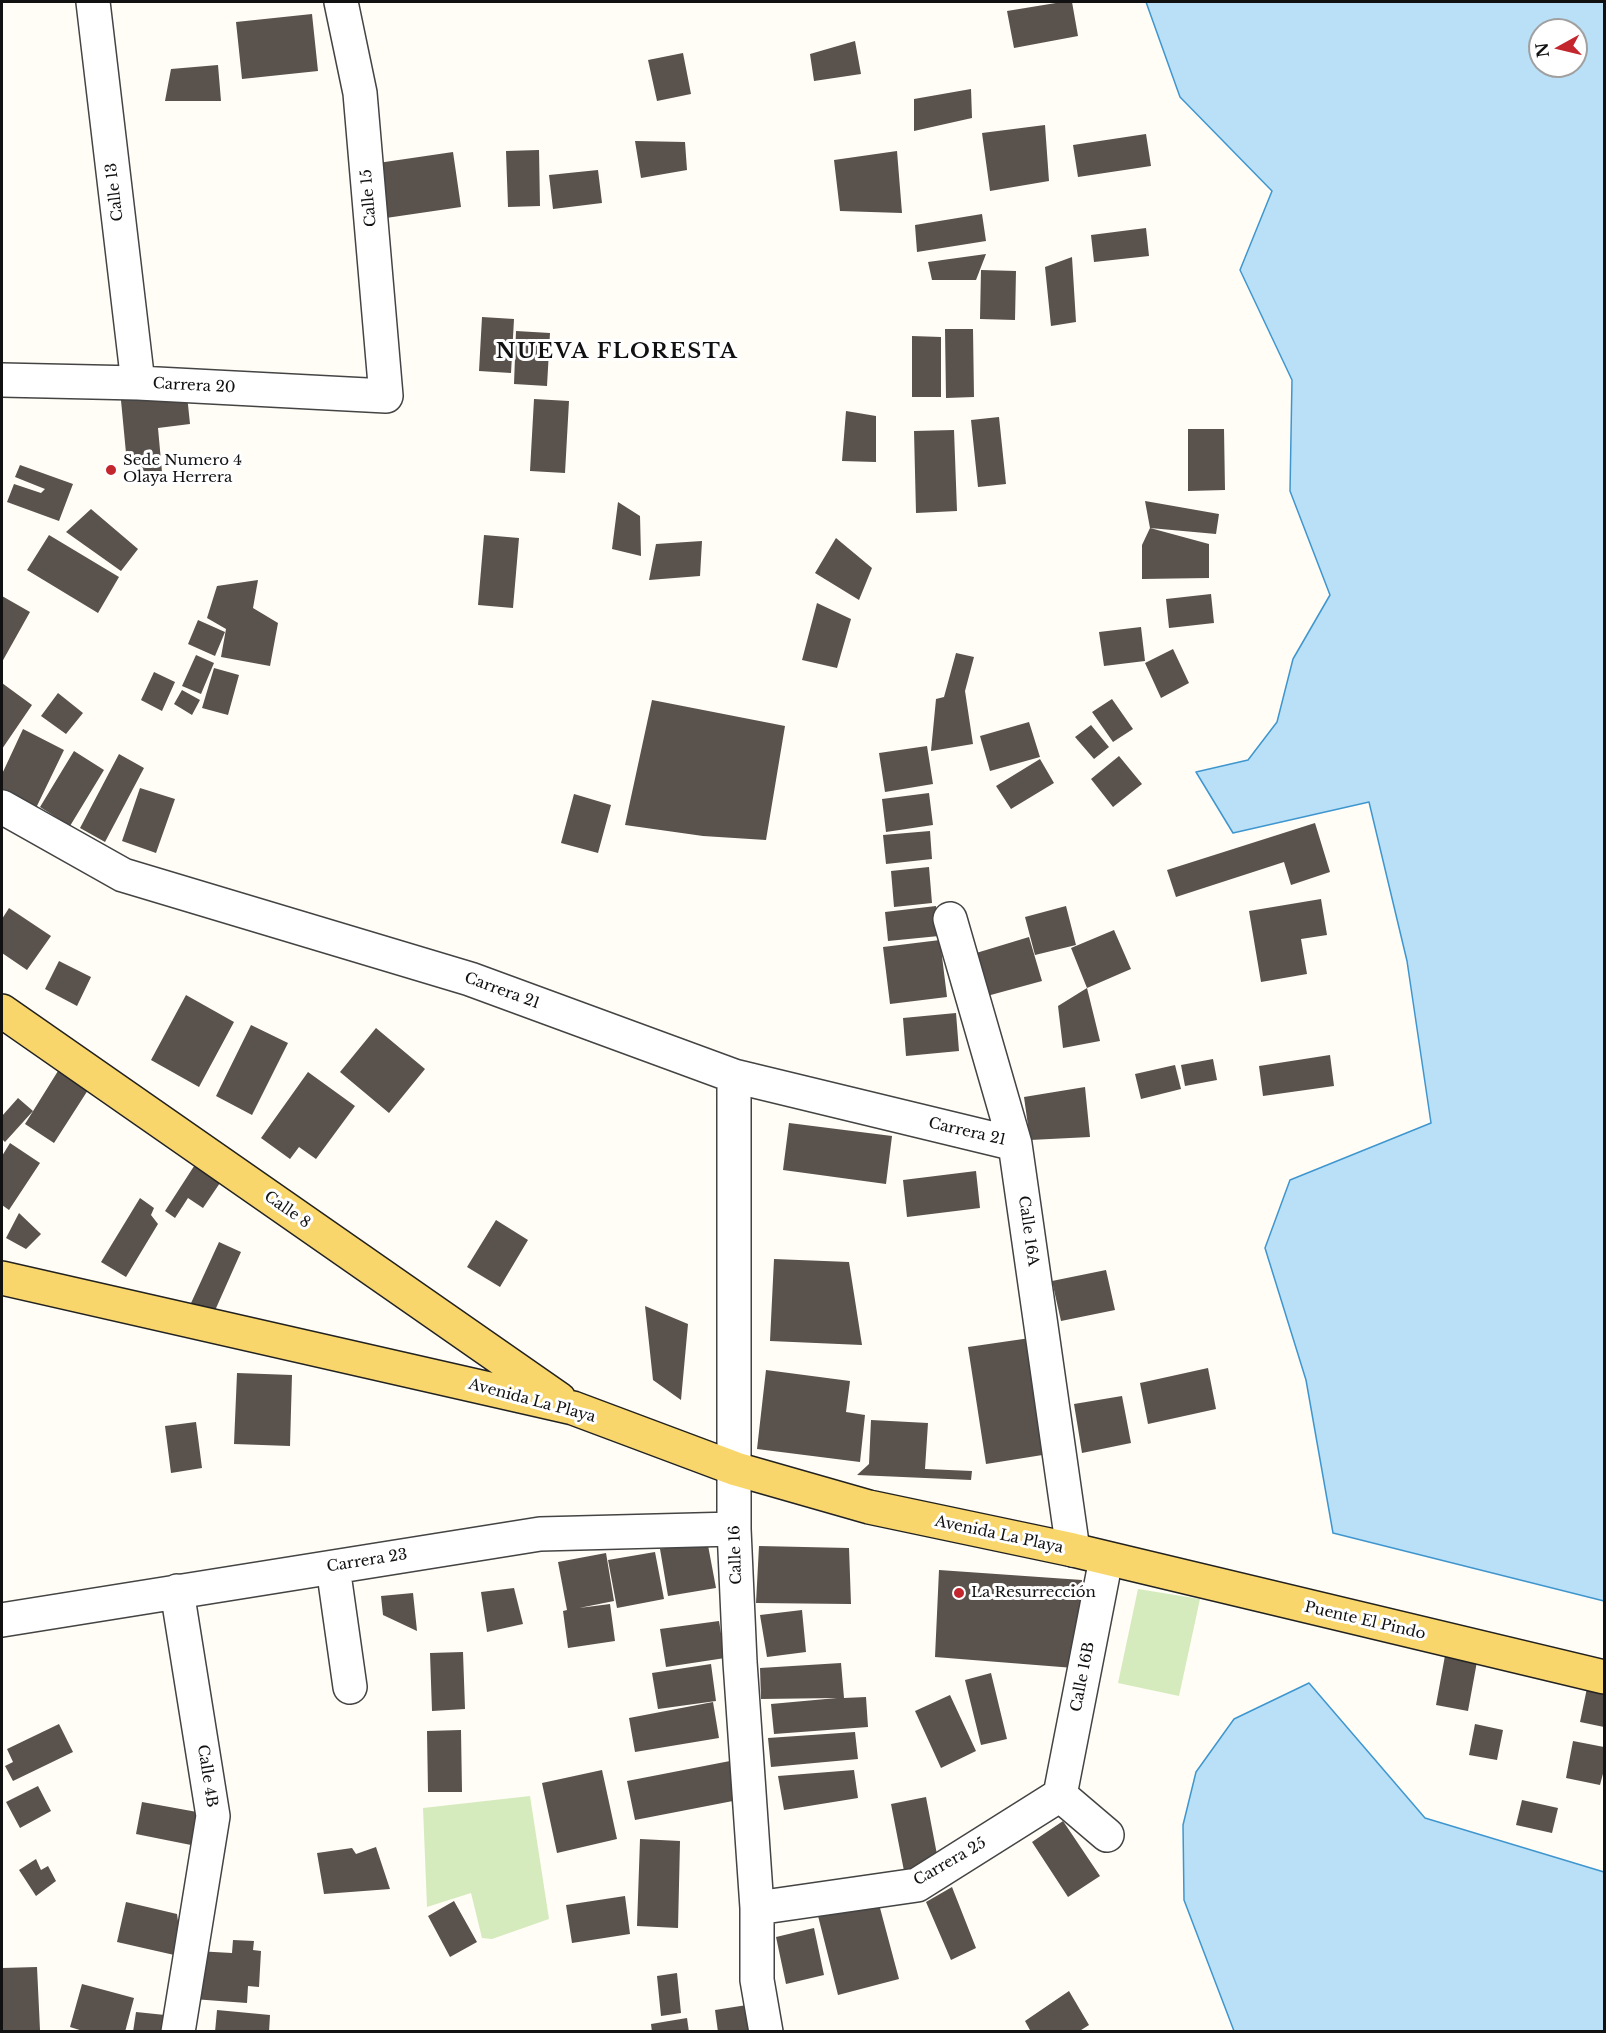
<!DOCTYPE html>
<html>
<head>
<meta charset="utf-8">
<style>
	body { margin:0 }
	#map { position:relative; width:1606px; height:2033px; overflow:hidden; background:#fffdf5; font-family:"Libre Baskerville",serif }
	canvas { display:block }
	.frame { position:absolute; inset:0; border:3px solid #111; pointer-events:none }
	.north { position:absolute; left:1528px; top:18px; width:60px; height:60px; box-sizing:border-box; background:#fff; border:2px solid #a0a0a0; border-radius:50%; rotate:262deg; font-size:16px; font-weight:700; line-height:24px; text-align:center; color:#111 }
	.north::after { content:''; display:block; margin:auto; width:21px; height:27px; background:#c4262e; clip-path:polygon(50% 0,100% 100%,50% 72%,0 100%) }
</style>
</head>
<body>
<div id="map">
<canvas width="1606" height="2033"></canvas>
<div class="frame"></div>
<div class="north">N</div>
</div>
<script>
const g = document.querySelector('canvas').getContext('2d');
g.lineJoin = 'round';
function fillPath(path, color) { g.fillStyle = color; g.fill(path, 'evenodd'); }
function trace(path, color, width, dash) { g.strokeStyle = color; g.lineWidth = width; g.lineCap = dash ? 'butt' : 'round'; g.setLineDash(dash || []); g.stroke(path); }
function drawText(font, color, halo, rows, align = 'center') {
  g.font = font + ' "Libre Baskerville",serif'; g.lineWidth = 6; g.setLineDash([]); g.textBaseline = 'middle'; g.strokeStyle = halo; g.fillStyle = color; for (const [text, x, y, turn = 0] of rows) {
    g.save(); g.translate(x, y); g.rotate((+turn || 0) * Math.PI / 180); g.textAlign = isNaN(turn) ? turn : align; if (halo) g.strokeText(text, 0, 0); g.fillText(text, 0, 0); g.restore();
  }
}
const green = new Path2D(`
	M 1138,1589 L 1200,1599 L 1179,1696 L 1118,1683 Z
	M 530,1796 L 549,1919 L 492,1939 L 482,1938 L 471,1893 L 427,1907 L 423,1808 Z`);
const water = new Path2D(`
	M 1146,2 L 1604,2 L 1604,1601 L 1333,1533 L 1306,1380 L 1265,1248 L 1290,1180 L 1431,1123 L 1407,961 L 1369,802 L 1233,833 L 1196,772 L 1248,760 L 1277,722 L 1293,659 L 1330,595 L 1290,491 L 1292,380 L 1240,270 L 1272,191 L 1180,97 ZM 1540,30 L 1576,30 L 1576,66 L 1540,66 Z
	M 1309,1683 L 1425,1818 L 1604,1872 L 1604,2031 L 1234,2031 L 1184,1900 L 1183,1825 L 1196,1772 L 1234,1719 Z`);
const building = new Path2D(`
	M 1062,2 L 1072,2 L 1078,36 L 1014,48 L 1007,11 Z
	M 312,14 L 318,71 L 242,79 L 236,22 Z
	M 855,41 L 861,74 L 814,81 L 810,54 Z
	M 683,53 L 691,94 L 657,101 L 648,60 Z
	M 218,65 L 221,101 L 165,101 L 171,69 Z
	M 971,89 L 972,118 L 914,131 L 914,99 Z
	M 1045,125 L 1049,181 L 990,191 L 982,133 Z
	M 1146,134 L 1151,166 L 1078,177 L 1073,145 Z
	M 635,141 L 685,142 L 687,170 L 641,178 Z
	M 539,150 L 540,206 L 508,207 L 506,151 Z
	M 897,151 L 902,213 L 840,211 L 834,160 Z
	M 453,152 L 461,207 L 386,218 L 378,163 Z
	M 598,170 L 602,203 L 553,209 L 549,175 Z
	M 982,214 L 986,241 L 917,252 L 915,225 Z
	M 1146,228 L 1149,256 L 1094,262 L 1091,235 Z
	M 986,254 L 976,280 L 932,280 L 928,262 Z
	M 1072,257 L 1076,322 L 1051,326 L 1045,267 Z
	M 981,270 L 1016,271 L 1015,320 L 980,319 Z
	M 482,317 L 514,319 L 511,373 L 479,371 Z
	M 945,329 L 973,329 L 974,397 L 946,398 Z
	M 516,331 L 550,333 L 547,386 L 514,384 Z
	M 912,336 L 941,337 L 941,397 L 912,397 Z
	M 120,390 L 187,395 L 190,424 L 158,428 L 162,472 L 147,474 L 126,453 Z
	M 534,399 L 569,401 L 565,473 L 530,471 Z
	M 846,411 L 876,416 L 876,462 L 842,461 Z
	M 999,417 L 1006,484 L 978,487 L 971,420 Z
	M 1188,429 L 1224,429 L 1225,490 L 1188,491 Z
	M 954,430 L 957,511 L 916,513 L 914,431 Z
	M 20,465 L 73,484 L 59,521 L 7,502 L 14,484 L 41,493 L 45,489 L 15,477 Z
	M 1145,501 L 1219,514 L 1216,534 L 1150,528 Z
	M 618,502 L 640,516 L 641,556 L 612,549 Z
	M 91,509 L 138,549 L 121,571 L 66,532 Z
	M 1150,528 L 1209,544 L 1209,578 L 1142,579 L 1142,545 Z
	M 49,535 L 119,577 L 98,613 L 27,570 Z
	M 484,535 L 519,538 L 513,608 L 478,605 Z
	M 836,538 L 872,568 L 859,600 L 815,573 Z
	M 702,541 L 700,576 L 649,580 L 656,544 Z
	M 258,580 L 253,608 L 278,623 L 270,666 L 221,657 L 226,629 L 207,618 L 217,586 Z
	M 1211,594 L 1214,623 L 1169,628 L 1166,599 Z
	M 2,596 L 30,612 L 2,662 Z
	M 817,603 L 851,619 L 837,668 L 802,660 Z
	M 198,620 L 225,632 L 215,656 L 188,644 Z
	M 1141,627 L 1145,661 L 1104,666 L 1099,632 Z
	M 1173,649 L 1189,683 L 1161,698 L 1145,663 Z
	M 956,653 L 974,657 L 965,691 L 973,744 L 931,751 L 936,699 L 944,697 Z
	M 196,655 L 214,663 L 201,694 L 182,686 Z
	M 214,668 L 239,675 L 228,715 L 202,708 Z
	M 154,672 L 175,682 L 162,711 L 141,700 Z
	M 2,683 L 32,705 L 2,749 Z
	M 182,690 L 200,700 L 192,715 L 174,704 Z
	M 58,693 L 83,713 L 66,734 L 41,716 Z
	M 1112,699 L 1133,729 L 1113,742 L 1092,712 Z
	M 652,700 L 785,726 L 766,840 L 703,836 L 625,825 Z
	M 1029,722 L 1040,757 L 990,771 L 980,736 Z
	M 1091,725 L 1109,747 L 1094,759 L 1075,737 Z
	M 23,729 L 64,750 L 36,808 L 2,791 L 2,774 Z
	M 927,746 L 933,784 L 885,792 L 879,753 Z
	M 74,751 L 104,770 L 70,826 L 40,807 Z
	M 119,754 L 144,768 L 105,842 L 80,828 Z
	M 1119,756 L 1142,784 L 1113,807 L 1091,779 Z
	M 1040,759 L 1054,783 L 1011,809 L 996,786 Z
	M 140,788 L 175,799 L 156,853 L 122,841 Z
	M 929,793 L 933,825 L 886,832 L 882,799 Z
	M 574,794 L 611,805 L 598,853 L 561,843 Z
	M 1315,823 L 1330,872 L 1291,885 L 1284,862 L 1176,897 L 1167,870 Z
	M 930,831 L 932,859 L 886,864 L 883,835 Z
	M 929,867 L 932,903 L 894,907 L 891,871 Z
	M 1321,899 L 1327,935 L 1301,939 L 1307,974 L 1261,982 L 1249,911 Z
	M 936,906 L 939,936 L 888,941 L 885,912 Z
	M 1066,906 L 1076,945 L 1035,955 L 1025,917 Z
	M 9,908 L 51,936 L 27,970 L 2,953 L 2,919 Z
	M 1114,930 L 1131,969 L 1087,988 L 1071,948 Z
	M 1029,937 L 1042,981 L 976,999 L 963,957 Z
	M 940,940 L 947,997 L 890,1004 L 883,947 Z
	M 59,961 L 91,977 L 77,1006 L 45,989 Z
	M 1087,988 L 1100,1041 L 1063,1048 L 1058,1006 Z
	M 186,995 L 234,1022 L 199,1087 L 151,1060 Z
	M 956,1013 L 959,1051 L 906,1056 L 903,1018 Z
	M 251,1025 L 288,1043 L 252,1115 L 216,1096 Z
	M 376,1028 L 425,1069 L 389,1113 L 340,1072 Z
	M 1330,1055 L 1334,1086 L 1263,1096 L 1259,1066 Z
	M 1213,1059 L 1217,1080 L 1185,1086 L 1181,1065 Z
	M 1175,1065 L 1181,1089 L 1141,1099 L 1135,1074 Z
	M 58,1071 L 88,1090 L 54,1143 L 25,1124 Z
	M 308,1072 L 355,1106 L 316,1159 L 299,1147 L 290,1159 L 261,1138 Z
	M 1085,1087 L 1090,1137 L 1030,1140 L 1024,1097 Z
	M 18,1098 L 33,1111 L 5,1142 L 2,1139 L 2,1116 Z
	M 789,1123 L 892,1136 L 886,1184 L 783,1170 Z
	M 10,1143 L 40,1163 L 9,1210 L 2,1205 L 2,1156 Z
	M 198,1160 L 224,1177 L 203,1208 L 188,1198 L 175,1218 L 165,1211 Z
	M 976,1171 L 980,1208 L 907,1217 L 903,1180 Z
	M 140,1198 L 154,1208 L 151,1215 L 158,1224 L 126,1277 L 101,1262 Z
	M 19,1213 L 41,1234 L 26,1249 L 6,1238 Z
	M 496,1220 L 528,1240 L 500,1287 L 467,1267 Z
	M 219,1242 L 241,1252 L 209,1324 L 186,1314 Z
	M 774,1259 L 849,1262 L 862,1345 L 770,1341 Z
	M 1106,1270 L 1115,1310 L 1061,1321 L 1052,1281 Z
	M 645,1306 L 688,1324 L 681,1400 L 653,1380 Z
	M 1037,1337 L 1055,1453 L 986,1464 L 968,1347 Z
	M 1208,1368 L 1216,1409 L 1148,1424 L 1140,1383 Z
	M 766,1370 L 850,1381 L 846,1412 L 865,1415 L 860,1462 L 757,1449 Z
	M 237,1373 L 292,1375 L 290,1446 L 234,1444 Z
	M 1122,1396 L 1131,1443 L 1082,1453 L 1074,1404 Z
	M 871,1420 L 928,1423 L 925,1469 L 972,1471 L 971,1480 L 857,1475 L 869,1464 Z
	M 196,1422 L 202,1468 L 171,1473 L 165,1426 Z
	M 707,1540 L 716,1588 L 668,1596 L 660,1549 Z
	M 759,1546 L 849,1548 L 851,1604 L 756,1603 Z
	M 655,1552 L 664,1599 L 617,1608 L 608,1560 Z
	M 606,1553 L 614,1601 L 579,1608 L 610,1604 L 615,1641 L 568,1648 L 563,1611 L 567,1610 L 558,1562 Z
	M 939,1570 L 1082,1580 L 1074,1668 L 935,1657 Z
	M 514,1588 L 523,1624 L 487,1632 L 481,1592 Z
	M 413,1593 L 417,1631 L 383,1615 L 381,1596 Z
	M 802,1610 L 806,1652 L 767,1657 L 760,1615 Z
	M 719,1621 L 725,1658 L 666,1667 L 660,1629 Z
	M 1446,1650 L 1478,1656 L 1468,1711 L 1436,1705 Z
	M 463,1652 L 465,1709 L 432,1711 L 430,1653 Z
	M 841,1663 L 844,1698 L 866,1697 L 868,1727 L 774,1734 L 771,1704 L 837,1698 L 761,1699 L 760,1668 Z
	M 711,1664 L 716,1701 L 658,1709 L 652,1673 Z
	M 991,1673 L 1007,1739 L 981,1745 L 965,1680 Z
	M 1587,1688 L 1604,1692 L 1604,1727 L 1580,1722 Z
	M 950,1695 L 976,1751 L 941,1768 L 915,1711 Z
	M 713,1702 L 719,1738 L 635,1752 L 629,1718 Z
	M 59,1724 L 73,1752 L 13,1781 L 5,1766 L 13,1762 L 7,1749 Z
	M 1475,1724 L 1503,1730 L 1497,1760 L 1469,1755 Z
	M 461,1730 L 462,1792 L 428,1792 L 427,1731 Z
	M 855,1732 L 858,1759 L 771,1767 L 768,1738 Z
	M 1573,1741 L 1604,1747 L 1604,1770 L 1600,1785 L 1566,1778 Z
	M 730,1761 L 738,1800 L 635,1820 L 627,1781 Z
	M 602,1770 L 617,1839 L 557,1853 L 542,1783 Z
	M 854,1770 L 858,1798 L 784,1810 L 778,1776 Z
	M 38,1786 L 51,1811 L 20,1828 L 6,1802 Z
	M 926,1797 L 939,1865 L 904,1871 L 891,1804 Z
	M 1522,1800 L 1558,1808 L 1552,1833 L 1516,1825 Z
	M 142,1802 L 197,1812 L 191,1845 L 136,1834 Z
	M 1063,1821 L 1100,1876 L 1068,1897 L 1032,1842 Z
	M 640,1839 L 680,1841 L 678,1928 L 637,1926 Z
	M 376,1847 L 390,1889 L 324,1894 L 317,1853 L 352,1848 L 356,1854 Z
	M 36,1859 L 41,1870 L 48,1866 L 56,1881 L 36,1896 L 19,1870 Z
	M 952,1887 L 976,1948 L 951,1960 L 926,1902 Z
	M 876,1893 L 899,1979 L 838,1995 L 816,1908 Z
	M 625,1896 L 630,1934 L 572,1943 L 566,1905 Z
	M 454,1901 L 477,1942 L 450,1957 L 428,1916 Z
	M 126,1902 L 177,1914 L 183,1957 L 117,1942 Z
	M 814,1928 L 824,1975 L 786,1984 L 776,1937 Z
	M 233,1940 L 254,1941 L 253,1950 L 261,1951 L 259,1987 L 248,1986 L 247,2003 L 193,1999 L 196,1951 L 232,1953 Z
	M 37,1967 L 40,2030 L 2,2032 L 2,1968 Z
	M 677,1973 L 681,2013 L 661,2016 L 657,1976 Z
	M 82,1984 L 134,1998 L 125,2032 L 86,2032 L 70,2027 Z
	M 1069,1991 L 1089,2025 L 1078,2032 L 1031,2032 L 1025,2021 Z
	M 747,2005 L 752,2032 L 718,2032 L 715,2010 Z
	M 217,2010 L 270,2015 L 269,2032 L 215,2032 Z
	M 136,2012 L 165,2015 L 163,2032 L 133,2032 Z
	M 687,2018 L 689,2032 L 652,2032 L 651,2024 Z`);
const minor = new Path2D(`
	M 93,2 L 138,383
	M 2,380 L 138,383 L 386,396 L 360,93 L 341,2
	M 2,807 L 123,875 L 470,979 L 734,1076 L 1015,1144
	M 950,919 L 1015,1144 L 1073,1550
	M 734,1076 L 734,1529 L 740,1662 L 757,1908 L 757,1980 L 766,2032
	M 333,1567 L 350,1687
	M 177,1591 L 213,1816 L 178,2032
	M 2,1620 L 540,1534 L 734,1529
	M 1060,1795 L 1106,1559
	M 1060,1795 L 1107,1835
	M 757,1908 L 917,1885 L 1060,1795`);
const major = new Path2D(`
	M 2,1011 L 559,1399
	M 2,1278 L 573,1408 L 736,1469 L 869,1507 L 1073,1550 L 1604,1677`);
const markers = [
	[111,470,6,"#c4262e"],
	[959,1593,6,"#c4262e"]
];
const streetNames = [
	["Calle 13",115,192,-97],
	["Calle 15",369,198,-95],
	["Carrera 20",194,386,3],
	["Carrera 21",502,991,20],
	["Carrera 21",967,1132,13],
	["Calle 8",287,1210,35],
	["Calle 16A",1028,1231,82],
	["Avenida La Playa",532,1401,15],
	["Avenida La Playa",999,1535,12],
	["Calle 16",736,1555,-92],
	["Carrera 23",367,1561,-9],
	["Puente El Pindo",1365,1621,13],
	["Calle 16B",1083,1677,-79],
	["Calle 4B",207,1776,81],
	["Carrera 25",950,1862,-30]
];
const poiNames = [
	["Sede Numero 4",123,461],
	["Olaya Herrera",123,478],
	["La Resurrección",971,1593]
];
const districtNames = [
	["NUEVA FLORESTA",617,352]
];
fillPath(green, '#d5ebbd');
fillPath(water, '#b9e0f7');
trace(water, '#3f96cf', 1.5);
fillPath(building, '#5a524d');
trace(minor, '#444', 36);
trace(major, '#222', 36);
trace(minor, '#fff', 33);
trace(major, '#f9d66b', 33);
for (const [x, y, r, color] of markers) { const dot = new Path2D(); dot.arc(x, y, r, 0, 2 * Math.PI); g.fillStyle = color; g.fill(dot); trace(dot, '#fff', 2); }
drawText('15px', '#111', '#fff', streetNames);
drawText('15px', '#111', '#fff', poiNames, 'left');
g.letterSpacing = '1.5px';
drawText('bold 21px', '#111', '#fff', districtNames);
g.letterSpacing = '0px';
</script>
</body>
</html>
